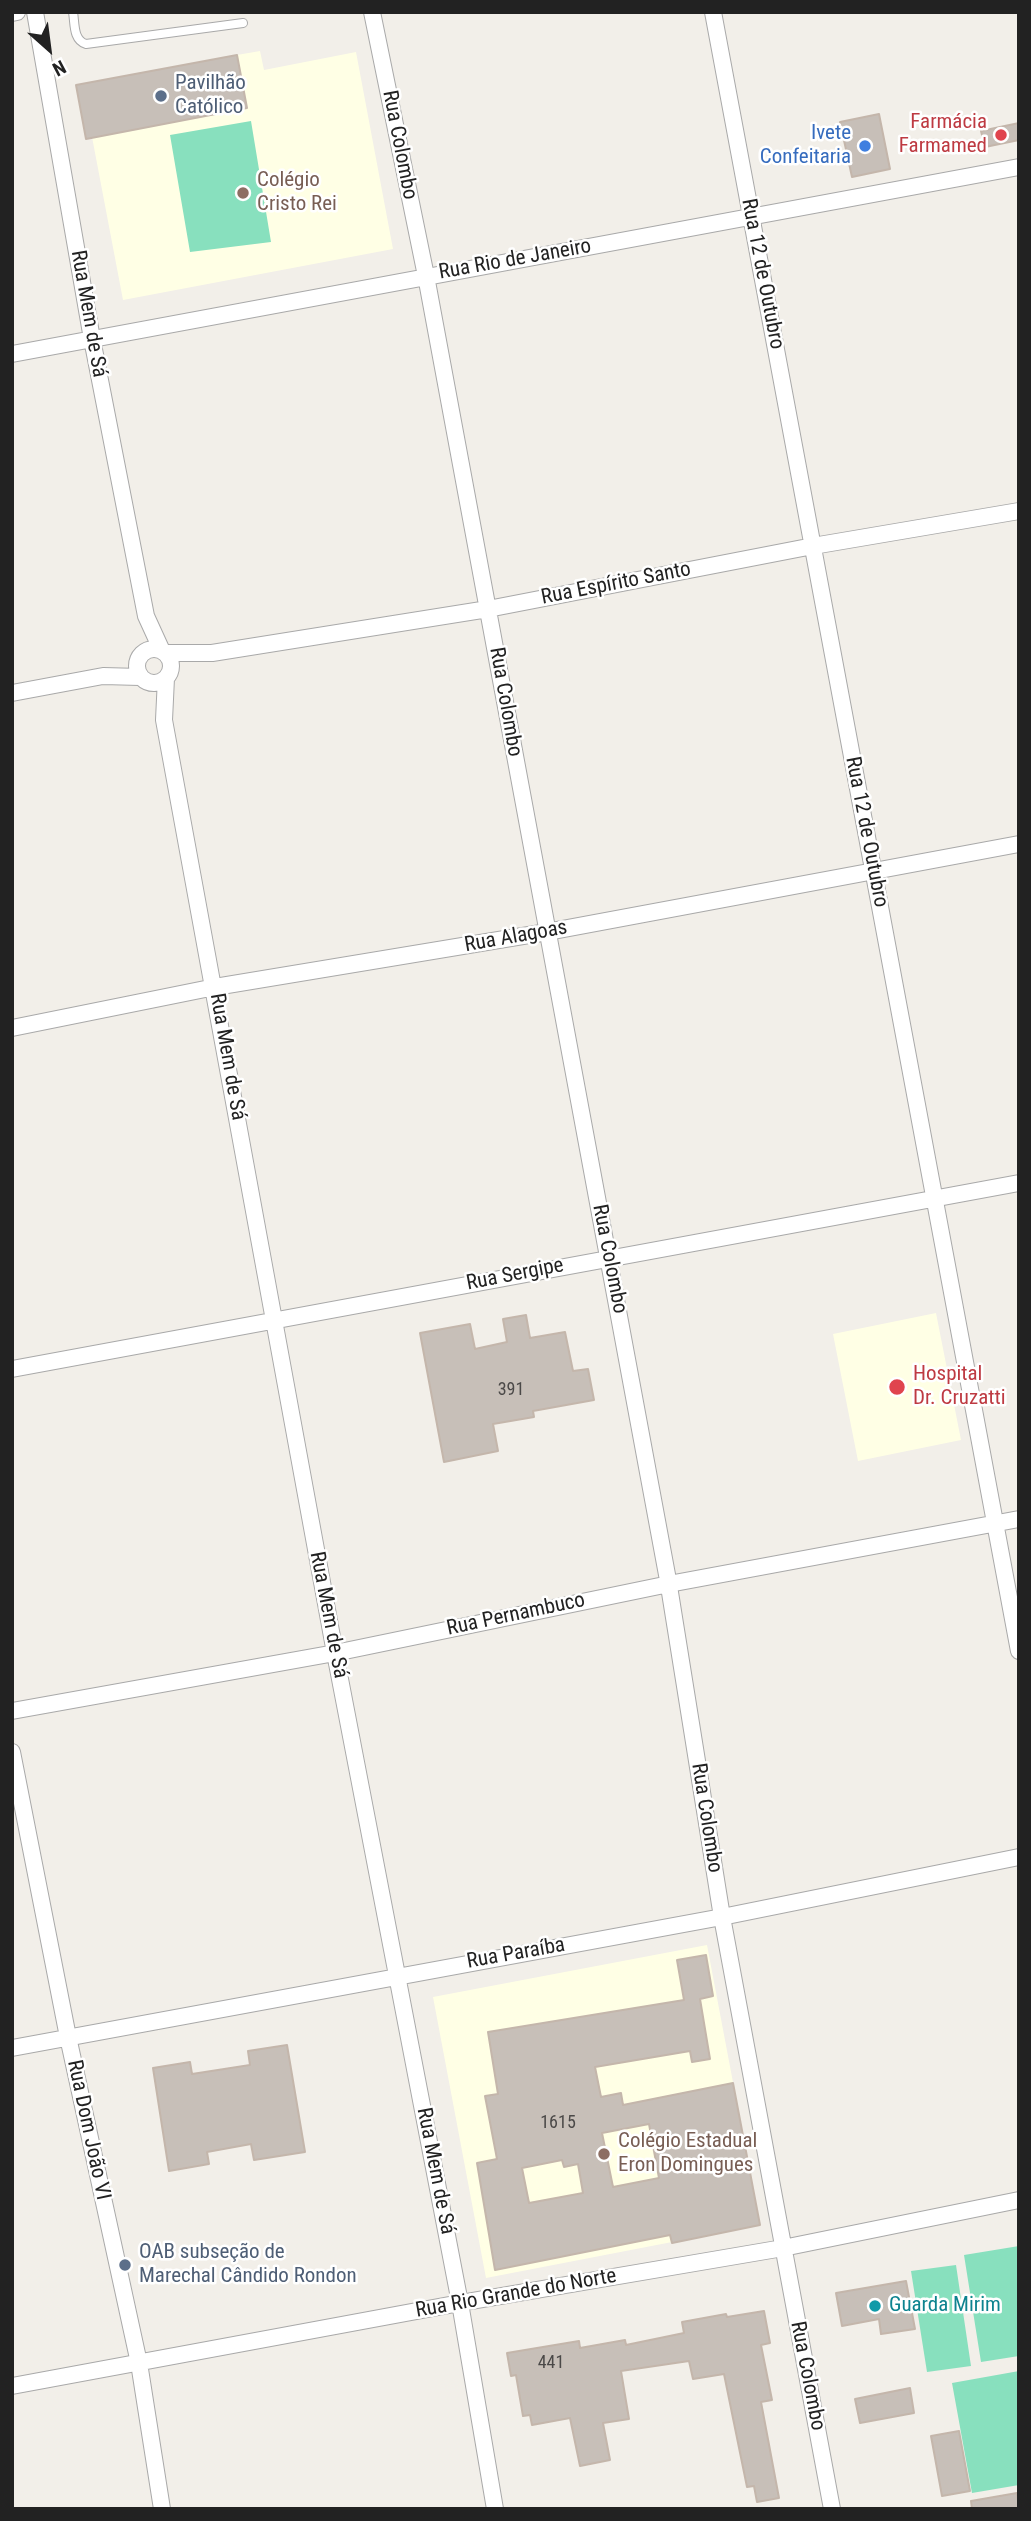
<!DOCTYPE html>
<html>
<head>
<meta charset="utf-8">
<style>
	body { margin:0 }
	#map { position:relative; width:1031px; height:2521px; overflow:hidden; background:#f2efe9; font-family:"Roboto Condensed",sans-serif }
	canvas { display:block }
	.frame { position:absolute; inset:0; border:14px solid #222; pointer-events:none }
	.north { position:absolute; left:14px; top:14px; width:70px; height:70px; -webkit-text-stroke:5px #fff; paint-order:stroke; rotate:152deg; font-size:19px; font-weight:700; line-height:28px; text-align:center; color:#222 }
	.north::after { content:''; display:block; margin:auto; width:24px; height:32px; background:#222; clip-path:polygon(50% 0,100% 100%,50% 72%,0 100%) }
</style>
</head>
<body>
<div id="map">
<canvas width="1031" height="2521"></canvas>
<div class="frame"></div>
<div class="north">N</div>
</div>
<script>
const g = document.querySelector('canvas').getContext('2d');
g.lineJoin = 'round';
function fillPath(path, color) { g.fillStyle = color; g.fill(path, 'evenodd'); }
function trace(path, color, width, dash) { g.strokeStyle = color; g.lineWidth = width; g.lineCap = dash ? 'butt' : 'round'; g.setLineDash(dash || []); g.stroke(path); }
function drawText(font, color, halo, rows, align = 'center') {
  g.font = font + ' "Roboto Condensed",sans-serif'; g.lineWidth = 5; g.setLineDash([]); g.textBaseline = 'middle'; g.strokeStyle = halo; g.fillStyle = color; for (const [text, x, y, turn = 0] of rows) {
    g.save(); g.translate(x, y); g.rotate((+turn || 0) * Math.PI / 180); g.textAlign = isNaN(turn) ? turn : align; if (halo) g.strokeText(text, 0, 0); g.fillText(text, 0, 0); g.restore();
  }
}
const education = new Path2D(`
	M 260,51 L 264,70 L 356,52 L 393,249 L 123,300 L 92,137 L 246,108 L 237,55 Z
	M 936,1313 L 961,1440 L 858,1461 L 833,1334 Z
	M 707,1945 L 760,2225 L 486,2278 L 433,1997 Z`);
const pitch = new Path2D(`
	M 251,121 L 271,242 L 190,252 L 170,135 Z
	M 1019,2246 L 1019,2356 L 981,2362 L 964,2255 Z
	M 956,2265 L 971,2366 L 927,2372 L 911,2271 Z
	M 1019,2371 L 1019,2485 L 972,2493 L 952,2383 Z`);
const building = new Path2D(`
	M 237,55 L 247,108 L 86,139 L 76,85 Z
	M 879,114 L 890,169 L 852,177 L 840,122 Z
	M 1019,123 L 1019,140 L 985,147 L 981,131 Z
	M 526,1315 L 530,1338 L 565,1332 L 573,1371 L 588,1369 L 594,1400 L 533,1411 L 534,1417 L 493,1424 L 498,1451 L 444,1462 L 420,1333 L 470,1324 L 475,1349 L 507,1342 L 503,1319 Z
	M 706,1955 L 713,1996 L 700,1999 L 710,2059 L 692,2062 L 690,2051 L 595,2067 L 601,2097 L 621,2093 L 623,2105 L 733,2083 L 760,2225 L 672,2243 L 670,2235 L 495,2270 L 477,2163 L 497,2159 L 485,2096 L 498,2094 L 488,2032 L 684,2000 L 677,1960 ZM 649,2124 L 659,2178 L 613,2187 L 602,2133 ZM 562,2160 L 564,2167 L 578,2164 L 583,2193 L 529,2203 L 522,2168 Z
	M 287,2045 L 305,2152 L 254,2160 L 251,2144 L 207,2152 L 209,2164 L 169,2171 L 153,2068 L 190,2062 L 192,2074 L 250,2065 L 248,2051 Z
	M 906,2281 L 915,2329 L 881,2334 L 879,2319 L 842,2326 L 836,2293 Z
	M 764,2311 L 770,2343 L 761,2345 L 772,2400 L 761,2402 L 779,2498 L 757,2502 L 754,2486 L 747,2487 L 724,2374 L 693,2379 L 689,2361 L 621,2371 L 629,2419 L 603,2423 L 610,2460 L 580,2466 L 570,2418 L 532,2425 L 530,2415 L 523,2416 L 516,2375 L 511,2376 L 507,2353 L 579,2341 L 580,2348 L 625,2340 L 626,2345 L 684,2333 L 682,2322 L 726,2314 L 727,2317 Z
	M 910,2388 L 914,2413 L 860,2423 L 855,2399 Z
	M 959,2431 L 970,2491 L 942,2496 L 931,2436 Z
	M 1017,2493 L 1019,2509 L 972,2509 L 971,2501 Z`);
const lane = new Path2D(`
	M 73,12 C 75,24 73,40 86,44 L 243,23`);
const street = new Path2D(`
	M 35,12 L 92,339 L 146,616 L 162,651
	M 372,12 L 426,276 L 668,1580 L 722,1917 L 832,2509
	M 713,12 L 1019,1651
	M 12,13 L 17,12
	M 12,354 L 1019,167
	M137 666a17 17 0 1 1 34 0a17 17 0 1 1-34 0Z
	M 166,653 L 212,653 L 488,609 L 813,546 L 1019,511
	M 166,678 L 164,720 L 335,1653 L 460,2303 L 495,2509
	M 12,693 L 103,676 L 140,677
	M 12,1028 L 215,987 L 547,932 L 1019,844
	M 12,1369 L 1019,1183
	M 12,1711 L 335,1653 L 669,1584 L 1019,1519
	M 12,1752 L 68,2037 L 139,2363 L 162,2509
	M 12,2048 L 722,1917 L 1019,1857
	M 12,2386 L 460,2303 L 783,2248 L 1019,2200`);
const markers = [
	[161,96,7,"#5c6f8a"],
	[1001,135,7,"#e0444e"],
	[865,146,7,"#3f7fe0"],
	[243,193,7,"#8d6e63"],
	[897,1387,9,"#e0444e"],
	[604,2154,7,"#8d6e63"],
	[125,2265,7,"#5c6f8a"],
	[875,2306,7,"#0f9aa8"]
];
const numberNames = [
	["391",511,1390],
	["1615",558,2123],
	["441",551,2363]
];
const serviceNames = [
	["Pavilhão",175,84],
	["Católico",175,108],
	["OAB subseção de",139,2253],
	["Marechal Cândido Rondon",139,2277]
];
const healthNames = [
	["Farmácia",987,123],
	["Farmamed",987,147],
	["Hospital",913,1375,"left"],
	["Dr. Cruzatti",913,1399,"left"]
];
const shopNames = [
	["Ivete",851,134],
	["Confeitaria",851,158]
];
const streetNames = [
	["Rua Colombo",399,145,79],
	["Rua Rio de Janeiro",515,260,-10],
	["Rua 12 de Outubro",762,274,79],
	["Rua Mem de Sá",88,314,80],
	["Rua Espírito Santo",616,584,-11],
	["Rua Colombo",505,702,80],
	["Rua 12 de Outubro",866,832,79],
	["Rua Alagoas",516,937,-10],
	["Rua Mem de Sá",227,1057,80],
	["Rua Colombo",609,1259,79],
	["Rua Sergipe",515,1275,-11],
	["Rua Mem de Sá",328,1615,79],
	["Rua Pernambuco",516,1615,-12],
	["Rua Colombo",706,1818,81],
	["Rua Paraíba",516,1954,-10],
	["Rua Dom João VI",88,2130,78],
	["Rua Mem de Sá",435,2171,79],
	["Rua Rio Grande do Norte",516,2294,-10],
	["Rua Colombo",807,2376,79]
];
const educationNames = [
	["Colégio",257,181],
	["Cristo Rei",257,205],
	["Colégio Estadual",618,2142],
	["Eron Domingues",618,2166]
];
const cultureNames = [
	["Guarda Mirim",889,2306]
];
fillPath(education, '#ffffe5');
fillPath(pitch, '#88e0be');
fillPath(building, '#c7bfb8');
trace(building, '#c4b6ab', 2);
trace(lane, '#a9a9a9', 10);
trace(street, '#a9a9a9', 18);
trace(lane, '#fff', 8);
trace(street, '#fff', 16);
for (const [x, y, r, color] of markers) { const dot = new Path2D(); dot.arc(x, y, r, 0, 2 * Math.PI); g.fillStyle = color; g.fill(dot); trace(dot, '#fff', 2.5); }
drawText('18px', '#4b4948', null, numberNames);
drawText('21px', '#4e5e75', '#fff', serviceNames, 'left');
drawText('21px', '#be3a42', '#fff', healthNames, 'right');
drawText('21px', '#366cbe', '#fff', shopNames, 'right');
drawText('21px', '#222', '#fff', streetNames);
drawText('21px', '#785e54', '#fff', educationNames, 'left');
drawText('21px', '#0d838f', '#fff', cultureNames, 'left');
</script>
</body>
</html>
